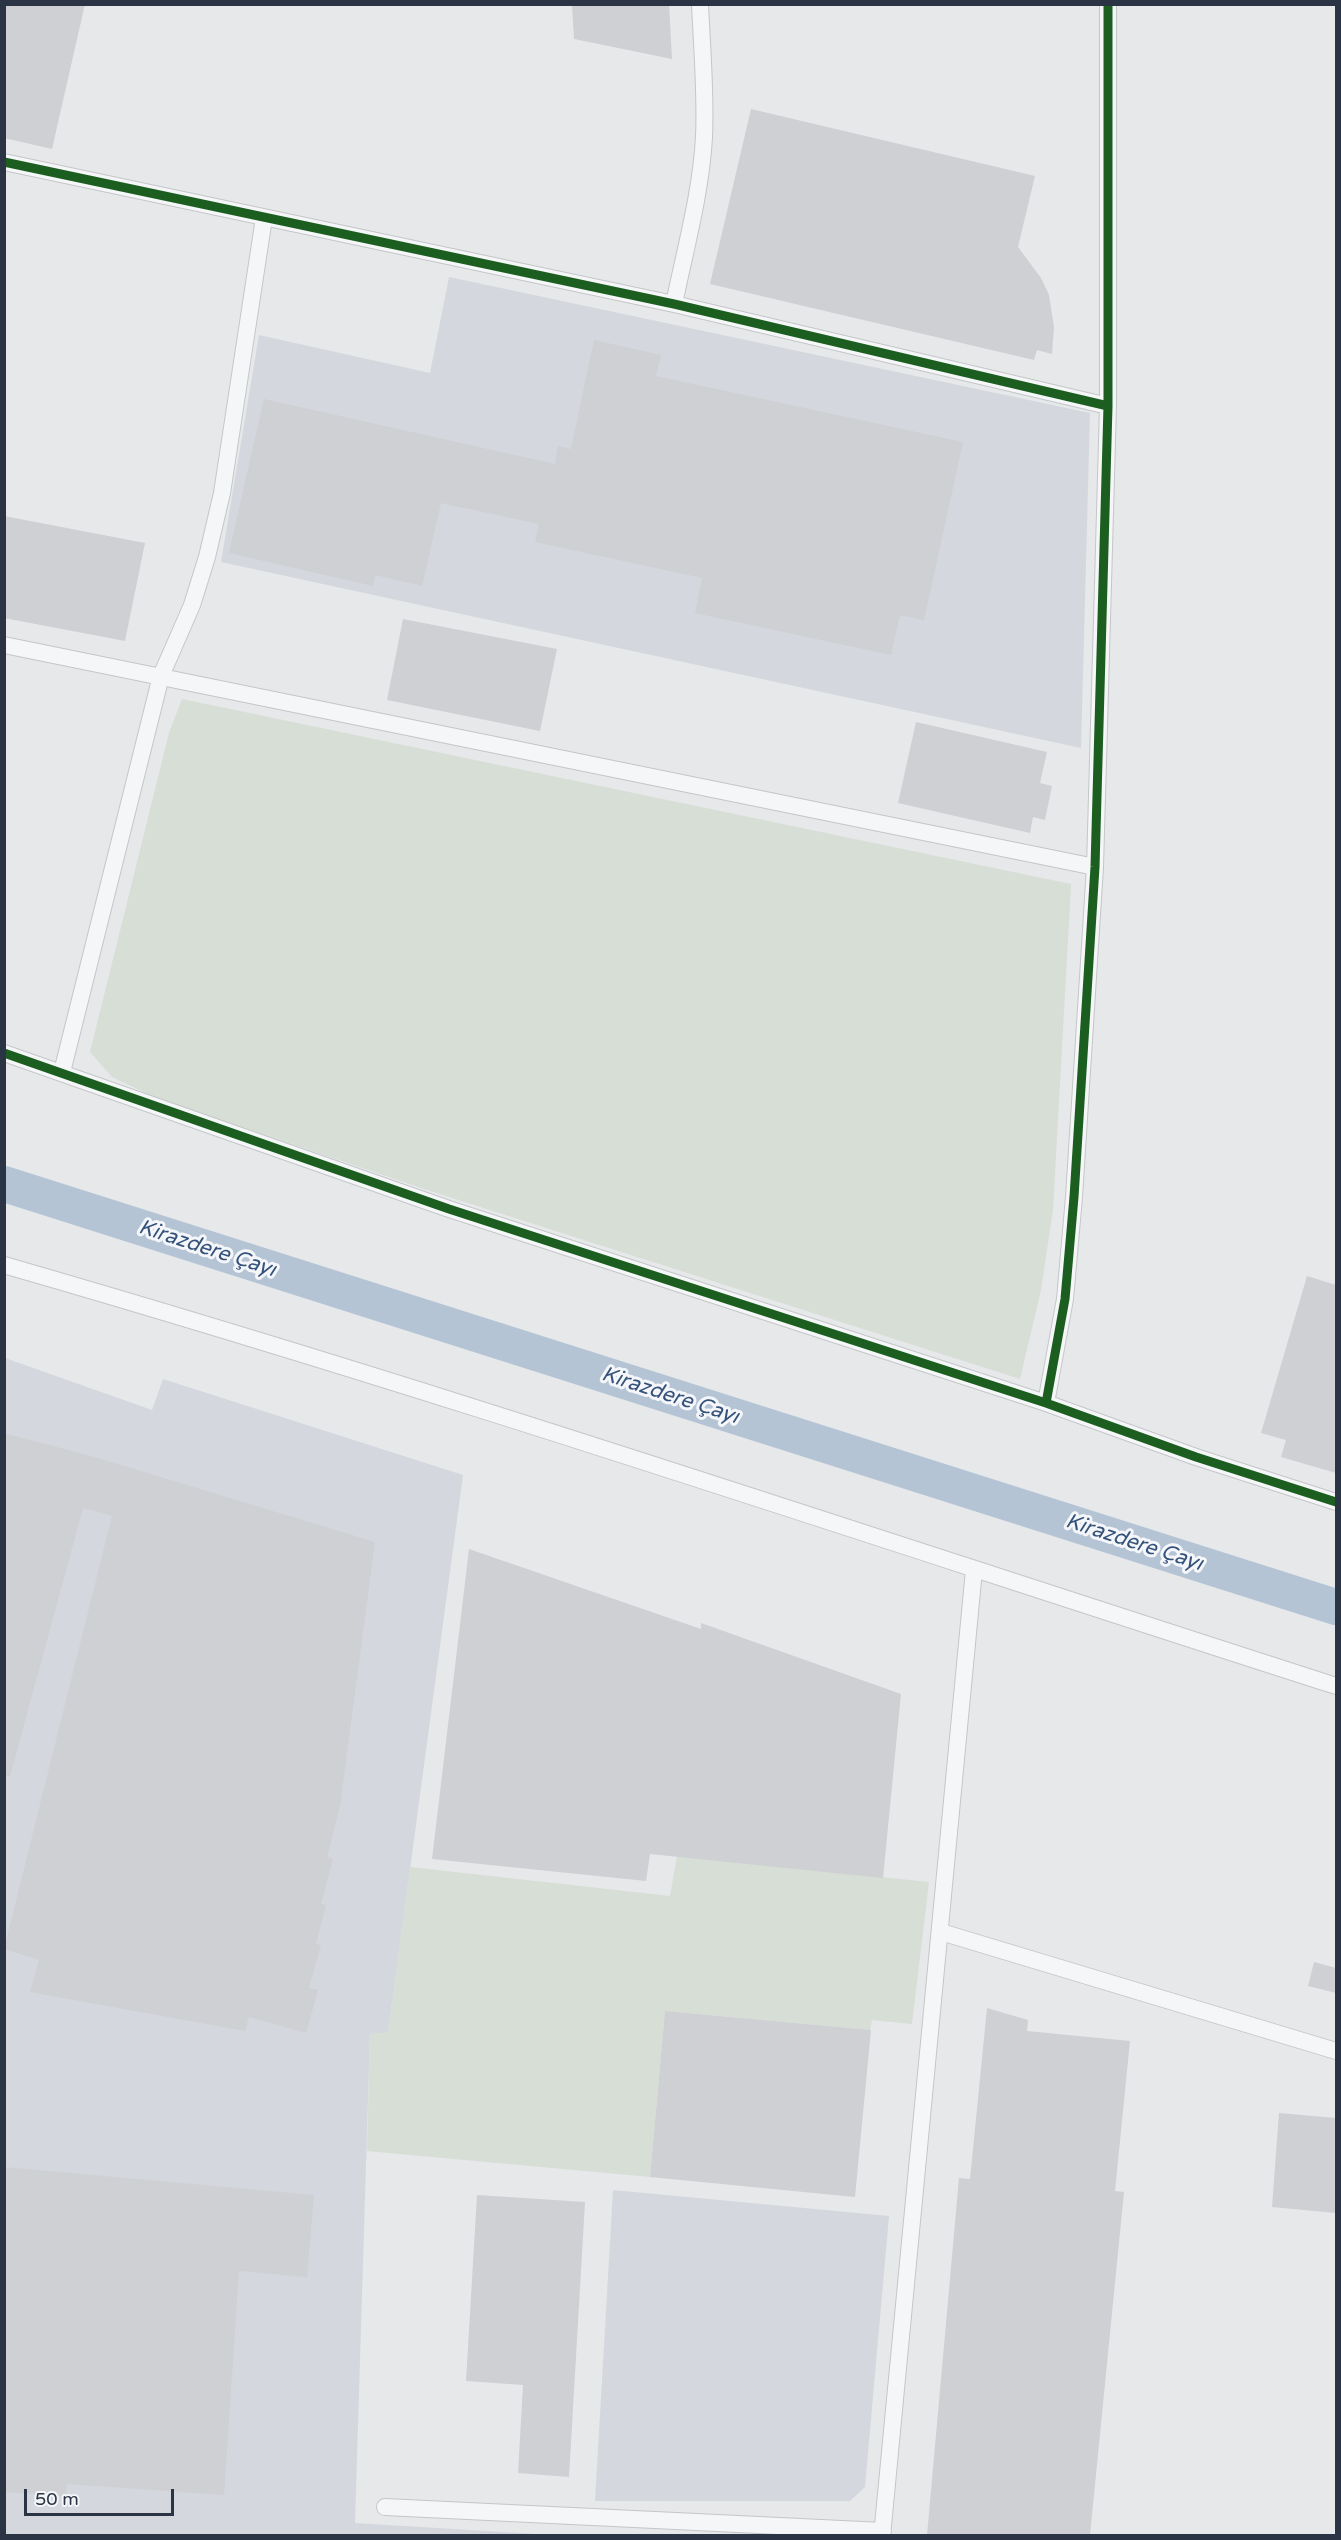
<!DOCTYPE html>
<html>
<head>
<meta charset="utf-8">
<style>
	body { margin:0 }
	#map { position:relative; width:1341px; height:2540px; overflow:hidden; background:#e6e8ea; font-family:"Varela Round",sans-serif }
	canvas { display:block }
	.frame { position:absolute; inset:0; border:6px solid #2b3445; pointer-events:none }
	.scale { position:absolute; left:24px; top:2489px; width:150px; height:27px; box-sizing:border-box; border:3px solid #2b3445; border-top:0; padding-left:8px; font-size:18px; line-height:21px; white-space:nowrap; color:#2b3445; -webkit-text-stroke:4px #f4f6f9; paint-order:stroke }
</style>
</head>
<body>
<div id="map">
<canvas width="1341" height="2540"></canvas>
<div class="frame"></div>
<div class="scale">50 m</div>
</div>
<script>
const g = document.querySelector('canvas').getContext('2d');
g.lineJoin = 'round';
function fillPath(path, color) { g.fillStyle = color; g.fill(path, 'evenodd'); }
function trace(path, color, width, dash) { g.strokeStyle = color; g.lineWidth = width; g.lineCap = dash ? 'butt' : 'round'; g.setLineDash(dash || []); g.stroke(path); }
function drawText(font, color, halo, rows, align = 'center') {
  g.font = font + ' "Varela Round",sans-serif'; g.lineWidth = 6; g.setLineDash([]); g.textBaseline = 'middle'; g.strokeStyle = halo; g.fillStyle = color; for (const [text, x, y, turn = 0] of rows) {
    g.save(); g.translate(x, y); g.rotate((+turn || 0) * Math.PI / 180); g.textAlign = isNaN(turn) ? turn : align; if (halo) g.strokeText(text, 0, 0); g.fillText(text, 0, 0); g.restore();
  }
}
const built = new Path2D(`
	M 449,277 L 1090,413 L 1081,748 L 221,562 L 259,335 L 430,373 Z
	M 5,1358 L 152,1410 L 163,1379 L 463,1475 L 388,2033 L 370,2034 L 355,2523 L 552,2535 L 5,2536 Z
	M 613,2190 L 889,2216 L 865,2487 L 850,2501 L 595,2501 Z`);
const green = new Path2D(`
	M 182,699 L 1071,884 L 1053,1210 L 1041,1290 L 1020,1379 L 427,1190 L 154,1097 L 112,1077 L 90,1052 L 169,733 Z
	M 677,1856 L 929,1882 L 912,2024 L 872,2020 L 870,2030 L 665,2011 L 650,2177 L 367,2151 L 370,2034 L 388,2032 L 410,1867 L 670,1896 Z`);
const river = new Path2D(`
	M 4,1184 L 1336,1607`);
const building = new Path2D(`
	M 4,4 L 85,4 L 52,149 L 4,138 Z
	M 572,4 L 669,4 L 672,59 L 574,39 Z
	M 751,109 L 1035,176 L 1018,247 L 1041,278 L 1049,295 L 1054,327 L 1052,354 L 1037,350 L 1034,360 L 710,284 Z
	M 594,340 L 661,355 L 656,376 L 963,442 L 924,620 L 900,615 L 891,655 L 695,613 L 702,578 L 535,542 L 539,524 L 441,503 L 422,586 L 375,575 L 373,586 L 229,553 L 264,399 L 555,464 L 558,446 L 571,449 Z
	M 4,516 L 145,543 L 125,641 L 4,618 Z
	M 403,619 L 557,649 L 540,731 L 387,700 Z
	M 916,722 L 1047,752 L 1040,783 L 1052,786 L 1045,820 L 1033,817 L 1030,833 L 898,803 Z
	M 1307,1276 L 1336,1285 L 1336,1473 L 1281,1457 L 1286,1440 L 1261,1433 Z
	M 4,1433 L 98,1458 L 375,1542 L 340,1806 L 327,1857 L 333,1859 L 321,1904 L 326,1905 L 316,1944 L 321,1945 L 309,1988 L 318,1990 L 306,2033 L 249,2017 L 245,2031 L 30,1992 L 39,1960 L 4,1949 L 112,1516 L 83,1508 L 10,1776 L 4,1775 Z
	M 469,1549 L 701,1629 L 701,1623 L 901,1694 L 883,1878 L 650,1854 L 646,1881 L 432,1859 Z
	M 1314,1962 L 1336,1968 L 1336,1993 L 1308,1986 Z
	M 987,2008 L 1028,2020 L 1027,2031 L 1130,2041 L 1115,2191 L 1124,2192 L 1090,2535 L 927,2535 L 959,2178 L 970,2179 Z
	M 665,2011 L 871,2030 L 855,2197 L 650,2177 Z
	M 1279,2113 L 1336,2118 L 1336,2213 L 1272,2207 Z
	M 4,2167 L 314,2195 L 307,2277 L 239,2271 L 224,2495 L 67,2484 L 66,2496 L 4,2492 Z
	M 477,2195 L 585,2202 L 569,2477 L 518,2473 L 523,2385 L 466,2381 Z`);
const minor = new Path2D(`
	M 4,162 L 674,304 L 1108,406
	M 674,304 C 685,250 701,193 704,137 C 706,93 702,49 700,4
	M 4,645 L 1095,867
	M 4,1053 L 449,1209 L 1046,1403 L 1196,1457 L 1336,1502
	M 62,1072 L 161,676 L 192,605 L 207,557 L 222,493 L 264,218
	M 4,1265 C 452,1394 893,1544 1336,1686
	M 1046,1403 L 1065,1299 L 1074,1197 L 1095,867 L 1108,406 L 1108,4
	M 941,1932 L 1336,2051
	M 385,2507 L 883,2531
	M 882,2536 L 974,1570`);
const cycleway = new Path2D(`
	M 4,162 L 674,304 L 1108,406
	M 4,1053 L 449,1209 L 1046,1403 L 1196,1457 L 1336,1502
	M 1046,1403 L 1065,1299 L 1074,1197 L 1095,867 L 1108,406 L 1108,4`);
const waterNames = [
	["Kirazdere Çayı",207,1249,18],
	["Kirazdere Çayı",670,1396,18],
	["Kirazdere Çayı",1134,1543,18]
];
fillPath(built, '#d4d7dd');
fillPath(green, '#d6ded6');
trace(river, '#b4c4d5', 36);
fillPath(building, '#ced0d3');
trace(minor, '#c4c6c8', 18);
trace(minor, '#f5f6f7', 16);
trace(cycleway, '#1b5e20', 9);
drawText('italic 21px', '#34527a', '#f4f6f9', waterNames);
</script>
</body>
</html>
